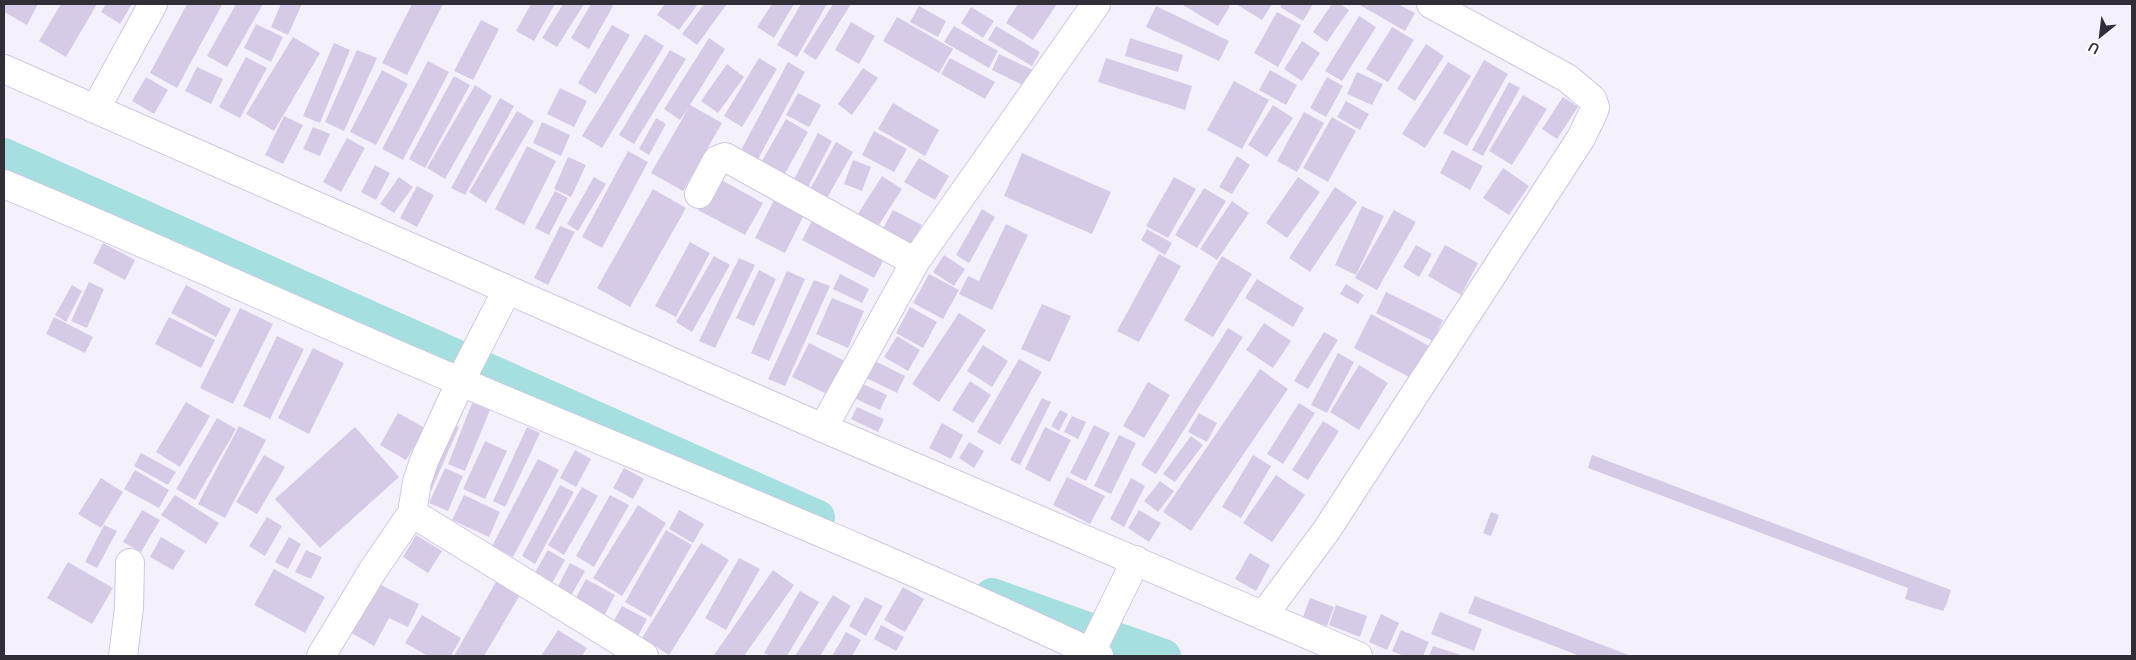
<!DOCTYPE html>
<html>
<head>
<meta charset="utf-8">
<style>
	body { margin:0 }
	#map { position:relative; width:2136px; height:660px; overflow:hidden; background:#f5f1fc; font-family:Mulish,sans-serif }
	canvas { display:block }
	.frame { position:absolute; inset:0; border:5px solid #322e38; pointer-events:none }
	.north { position:absolute; left:2076px; top:10px; width:50px; height:50px; -webkit-text-stroke:4px #fff; paint-order:stroke; rotate:209deg; font-size:14px; font-weight:700; line-height:20px; text-align:center; color:#322e38 }
	.north::after { content:''; display:block; margin:auto; width:18px; height:22px; background:#322e38; clip-path:polygon(50% 0,100% 100%,50% 72%,0 100%) }
</style>
</head>
<body>
<div id="map">
<canvas width="2136" height="660"></canvas>
<div class="frame"></div>
<div class="north">U</div>
</div>
<script>
const g = document.querySelector('canvas').getContext('2d');
g.lineJoin = 'round';
function trace(path, color, width, dash) { g.strokeStyle = color; g.lineWidth = width; g.lineCap = dash ? 'butt' : 'round'; g.setLineDash(dash || []); g.stroke(path); }
function fillPath(path, color) { g.fillStyle = color; g.fill(path, 'evenodd'); }
const canal = new Path2D(`
	M 4,155 L 818,517
	M 992,595 L 1164,656`);
const building = new Path2D(`
	M 5,4 L 38,4 L 27,25 L 4,12 Z
	M 61,4 L 97,4 L 66,57 L 39,41 Z
	M 106,4 L 132,4 L 120,24 L 101,12 Z
	M 187,4 L 222,5 L 177,88 L 150,73 Z
	M 236,4 L 263,4 L 227,67 L 207,56 Z
	M 281,4 L 302,4 L 288,35 L 271,27 Z
	M 412,4 L 443,4 L 407,75 L 382,63 Z
	M 531,4 L 555,4 L 534,41 L 516,31 Z
	M 563,4 L 584,4 L 557,47 L 542,38 Z
	M 591,4 L 609,4 L 613,6 L 589,49 L 571,38 Z
	M 665,4 L 698,4 L 679,30 L 657,15 Z
	M 704,4 L 727,4 L 697,45 L 682,34 Z
	M 772,4 L 794,4 L 774,38 L 757,27 Z
	M 801,4 L 827,4 L 797,57 L 777,45 Z
	M 833,4 L 851,4 L 816,60 L 803,52 Z
	M 1018,4 L 1057,4 L 1033,40 L 1006,23 Z
	M 1181,4 L 1227,4 L 1230,6 L 1218,26 Z
	M 1236,4 L 1272,4 L 1262,20 Z
	M 1282,4 L 1313,4 L 1303,21 L 1280,7 Z
	M 1332,4 L 1340,4 L 1349,10 L 1327,42 L 1313,32 Z
	M 1358,4 L 1398,4 L 1415,13 L 1405,31 Z
	M 919,6 L 946,21 L 938,37 L 910,22 Z
	M 1156,6 L 1229,41 L 1219,61 L 1146,27 Z
	M 971,7 L 994,21 L 983,38 L 961,23 Z
	M 1277,12 L 1301,25 L 1278,67 L 1254,53 Z
	M 1359,16 L 1376,27 L 1342,81 L 1325,71 Z
	M 897,17 L 953,49 L 939,73 L 883,41 Z
	M 481,20 L 499,29 L 473,80 L 454,71 Z
	M 851,22 L 875,36 L 859,64 L 835,50 Z
	M 256,24 L 283,37 L 271,62 L 244,48 Z
	M 612,25 L 630,35 L 596,94 L 578,83 Z
	M 954,26 L 998,51 L 989,68 L 944,42 Z
	M 996,26 L 1040,52 L 1032,66 L 988,40 Z
	M 1392,27 L 1414,40 L 1388,82 L 1366,69 Z
	M 645,34 L 664,46 L 602,148 L 582,136 Z
	M 293,37 L 320,53 L 274,131 L 246,114 Z
	M 709,38 L 725,49 L 690,105 L 722,123 L 683,191 L 651,173 L 689,107 L 680,120 L 664,109 Z
	M 1130,38 L 1183,55 L 1178,72 L 1125,56 Z
	M 1302,41 L 1320,53 L 1302,81 L 1284,69 Z
	M 334,43 L 350,50 L 320,123 L 303,116 Z
	M 1426,44 L 1444,56 L 1415,101 L 1397,89 Z
	M 357,50 L 377,58 L 344,131 L 325,122 Z
	M 670,50 L 686,59 L 634,144 L 619,135 Z
	M 999,54 L 1035,71 L 1027,87 L 992,70 Z
	M 246,57 L 267,68 L 240,118 L 219,107 Z
	M 759,58 L 777,69 L 742,127 L 724,116 Z
	M 950,58 L 995,82 L 985,99 L 941,74 Z
	M 1106,58 L 1192,86 L 1185,110 L 1098,82 Z
	M 1484,60 L 1508,74 L 1467,146 L 1443,133 Z
	M 428,61 L 449,72 L 403,160 L 382,149 Z
	M 788,62 L 805,72 L 757,161 L 740,152 Z
	M 1448,62 L 1471,76 L 1425,148 L 1402,134 Z
	M 727,64 L 744,77 L 718,113 L 701,101 Z
	M 197,67 L 223,79 L 211,104 L 185,91 Z
	M 863,68 L 878,78 L 852,115 L 838,104 Z
	M 382,70 L 408,84 L 376,145 L 350,132 Z
	M 1270,70 L 1297,85 L 1286,105 L 1259,90 Z
	M 1357,72 L 1383,84 L 1372,105 L 1347,94 Z
	M 454,76 L 470,85 L 425,168 L 409,159 Z
	M 146,77 L 168,90 L 154,114 L 132,101 Z
	M 1327,77 L 1343,86 L 1326,117 L 1310,108 Z
	M 1234,81 L 1269,100 L 1242,149 L 1207,130 Z
	M 1509,82 L 1520,88 L 1483,156 L 1472,150 Z
	M 475,85 L 492,96 L 445,179 L 427,168 Z
	M 560,88 L 587,101 L 574,127 L 547,114 Z
	M 798,93 L 821,105 L 809,127 L 786,115 Z
	M 1523,95 L 1547,109 L 1512,165 L 1489,151 Z
	M 1563,97 L 1578,107 L 1557,139 L 1542,129 Z
	M 500,98 L 514,106 L 465,195 L 451,188 Z
	M 1346,101 L 1369,114 L 1360,130 L 1337,117 Z
	M 893,103 L 939,130 L 925,156 L 878,129 Z
	M 1273,105 L 1293,118 L 1267,157 L 1248,145 Z
	M 517,111 L 534,121 L 486,203 L 469,192 Z
	M 1304,112 L 1324,123 L 1297,172 L 1277,161 Z
	M 284,116 L 303,125 L 283,164 L 265,155 Z
	M 1332,117 L 1356,131 L 1328,182 L 1303,168 Z
	M 656,118 L 666,124 L 649,155 L 639,149 Z
	M 786,119 L 808,132 L 782,179 L 759,166 Z
	M 542,122 L 570,135 L 561,156 L 533,143 Z
	M 313,127 L 330,134 L 320,156 L 303,149 Z
	M 874,131 L 907,149 L 894,172 L 862,155 Z
	M 818,133 L 832,141 L 804,195 L 790,187 Z
	M 347,138 L 365,148 L 341,192 L 323,182 Z
	M 836,142 L 853,152 L 822,207 L 805,198 Z
	M 527,146 L 556,161 L 524,225 L 495,209 Z
	M 1452,150 L 1483,166 L 1470,190 L 1440,173 Z
	M 628,151 L 648,162 L 602,248 L 582,237 Z
	M 1022,153 L 1111,192 L 1092,234 L 1004,196 Z
	M 1237,156 L 1250,165 L 1232,194 L 1219,187 Z
	M 568,157 L 586,165 L 571,197 L 554,189 Z
	M 919,158 L 949,176 L 935,200 L 904,182 Z
	M 853,160 L 871,167 L 862,191 L 844,184 Z
	M 375,165 L 390,173 L 376,200 L 361,192 Z
	M 1503,168 L 1529,186 L 1509,215 L 1483,198 Z
	M 882,176 L 902,189 L 873,234 L 853,222 Z
	M 399,177 L 413,187 L 394,213 L 380,204 Z
	M 594,177 L 606,184 L 578,231 L 567,224 Z
	M 716,177 L 763,203 L 745,235 L 698,210 Z
	M 1174,177 L 1196,189 L 1168,238 L 1146,226 Z
	M 1298,177 L 1320,192 L 1287,238 L 1266,223 Z
	M 417,186 L 434,195 L 417,227 L 400,218 Z
	M 1335,187 L 1357,202 L 1310,272 L 1289,258 Z
	M 1204,188 L 1226,201 L 1197,248 L 1175,235 Z
	M 653,189 L 686,208 L 630,307 L 597,288 Z
	M 555,191 L 568,198 L 549,235 L 535,228 Z
	M 776,196 L 806,211 L 785,253 L 755,238 Z
	M 1232,201 L 1249,213 L 1217,260 L 1200,249 Z
	M 1362,206 L 1384,216 L 1356,275 L 1335,265 Z
	M 982,209 L 995,217 L 969,263 L 956,255 Z
	M 893,210 L 922,225 L 907,252 L 879,236 Z
	M 1394,210 L 1416,222 L 1377,290 L 1355,278 Z
	M 813,219 L 885,257 L 874,278 L 802,240 Z
	M 1006,224 L 1028,235 L 992,310 L 959,294 L 968,276 L 979,281 Z
	M 560,226 L 575,232 L 548,285 L 534,278 Z
	M 1147,229 L 1172,243 L 1165,255 L 1141,240 Z
	M 690,242 L 710,253 L 676,317 L 655,306 Z
	M 103,243 L 135,260 L 125,280 L 93,263 Z
	M 1416,245 L 1432,254 L 1419,277 L 1403,267 Z
	M 1445,245 L 1478,263 L 1461,295 L 1428,276 Z
	M 1159,254 L 1181,266 L 1139,342 L 1117,331 Z
	M 944,255 L 965,269 L 954,286 L 933,272 Z
	M 714,256 L 730,265 L 692,332 L 676,322 Z
	M 1222,256 L 1252,274 L 1213,337 L 1184,320 Z
	M 739,258 L 755,265 L 715,348 L 699,341 Z
	M 759,270 L 776,279 L 754,326 L 736,318 Z
	M 787,271 L 805,279 L 769,361 L 751,353 Z
	M 840,274 L 869,289 L 862,303 L 833,289 Z
	M 929,274 L 959,290 L 943,319 L 913,303 Z
	M 1257,279 L 1304,308 L 1293,327 L 1245,298 Z
	M 814,280 L 830,286 L 785,386 L 768,379 Z
	M 89,282 L 104,289 L 87,328 L 71,321 Z
	M 1346,284 L 1364,295 L 1358,304 L 1340,294 Z
	M 72,285 L 82,291 L 66,322 L 55,315 Z
	M 186,285 L 231,309 L 216,337 L 171,313 Z
	M 1386,292 L 1443,320 L 1433,341 L 1376,313 Z
	M 832,298 L 864,311 L 848,348 L 816,334 Z
	M 1042,304 L 1071,316 L 1050,362 L 1021,349 Z
	M 910,307 L 937,322 L 923,348 L 896,333 Z
	M 240,308 L 273,324 L 233,404 L 200,388 Z
	M 959,313 L 986,330 L 939,402 L 912,384 Z
	M 1371,314 L 1429,346 L 1411,378 L 1354,348 Z
	M 54,317 L 93,337 L 85,353 L 46,334 Z
	M 169,317 L 215,340 L 201,368 L 155,344 Z
	M 1264,323 L 1291,341 L 1273,368 L 1246,350 Z
	M 1228,328 L 1243,337 L 1156,474 L 1141,465 Z
	M 1324,332 L 1338,340 L 1308,389 L 1294,381 Z
	M 277,336 L 304,349 L 270,419 L 243,406 Z
	M 897,336 L 920,350 L 908,371 L 884,357 Z
	M 809,343 L 847,362 L 831,396 L 792,377 Z
	M 983,345 L 1008,361 L 992,387 L 967,371 Z
	M 313,348 L 344,363 L 309,434 L 278,418 Z
	M 1338,353 L 1354,362 L 1327,413 L 1311,405 Z
	M 1019,359 L 1042,372 L 1000,445 L 977,432 Z
	M 873,360 L 905,376 L 897,393 L 864,377 Z
	M 1359,365 L 1388,383 L 1359,430 L 1330,412 Z
	M 1260,369 L 1288,389 L 1191,531 L 1163,512 Z
	M 970,381 L 991,395 L 973,423 L 952,410 Z
	M 1148,382 L 1170,395 L 1144,438 L 1123,426 Z
	M 863,384 L 887,395 L 880,410 L 856,399 Z
	M 1042,398 L 1051,402 L 1020,465 L 1010,460 Z
	M 186,402 L 210,416 L 180,467 L 156,452 Z
	M 472,403 L 490,410 L 465,471 L 448,464 Z
	M 1299,403 L 1315,413 L 1283,464 L 1267,454 Z
	M 857,407 L 884,419 L 878,432 L 851,419 Z
	M 1060,410 L 1068,414 L 1059,431 L 1051,426 Z
	M 398,413 L 425,428 L 406,460 L 380,445 Z
	M 1199,413 L 1217,423 L 1207,442 L 1188,432 Z
	M 1072,416 L 1086,422 L 1078,439 L 1064,432 Z
	M 217,418 L 236,429 L 195,500 L 176,489 Z
	M 1323,421 L 1339,431 L 1308,480 L 1292,470 Z
	M 448,422 L 459,427 L 431,491 L 420,486 Z
	M 942,423 L 963,435 L 951,459 L 929,448 Z
	M 1094,425 L 1110,433 L 1086,481 L 1070,473 Z
	M 239,426 L 266,440 L 225,518 L 198,504 Z
	M 355,427 L 399,477 L 320,548 L 275,499 Z
	M 527,427 L 540,433 L 505,507 L 493,501 Z
	M 1045,427 L 1071,440 L 1050,482 L 1025,469 Z
	M 1119,435 L 1136,443 L 1111,494 L 1094,486 Z
	M 1191,436 L 1203,445 L 1175,482 L 1163,474 Z
	M 485,441 L 507,451 L 485,499 L 463,489 Z
	M 969,442 L 984,451 L 974,468 L 959,458 Z
	M 575,450 L 591,459 L 576,487 L 560,478 Z
	M 141,453 L 176,472 L 168,485 L 134,466 Z
	M 264,455 L 285,467 L 257,514 L 236,502 Z
	M 1253,455 L 1271,466 L 1241,518 L 1222,507 Z
	M 1592,455 L 1951,590 L 1947,603 L 1943,611 L 1905,599 L 1908,588 L 1588,468 Z
	M 538,459 L 559,470 L 513,557 L 492,546 Z
	M 445,468 L 463,476 L 448,511 L 429,503 Z
	M 624,468 L 644,479 L 633,499 L 613,488 Z
	M 135,470 L 169,490 L 159,508 L 124,489 Z
	M 1276,475 L 1305,495 L 1272,542 L 1243,523 Z
	M 1067,477 L 1105,496 L 1090,524 L 1053,505 Z
	M 101,478 L 123,492 L 101,528 L 78,514 Z
	M 1131,478 L 1145,486 L 1124,527 L 1110,519 Z
	M 1160,481 L 1174,491 L 1158,512 L 1144,501 Z
	M 560,485 L 574,492 L 535,564 L 522,556 Z
	M 582,487 L 598,496 L 564,555 L 548,545 Z
	M 175,495 L 219,523 L 206,544 L 161,515 Z
	M 464,495 L 500,512 L 489,537 L 452,520 Z
	M 610,495 L 629,505 L 594,567 L 576,556 Z
	M 638,505 L 666,523 L 622,596 L 593,578 Z
	M 142,510 L 160,520 L 141,552 L 123,542 Z
	M 679,510 L 704,524 L 693,543 L 669,529 Z
	M 1139,510 L 1161,523 L 1149,542 L 1128,528 Z
	M 1491,512 L 1499,515 L 1491,536 L 1483,533 Z
	M 267,517 L 282,526 L 265,556 L 249,546 Z
	M 104,525 L 117,531 L 97,568 L 85,562 Z
	M 666,530 L 692,545 L 651,617 L 625,602 Z
	M 416,535 L 442,551 L 428,573 L 403,557 Z
	M 161,537 L 185,551 L 173,570 L 150,557 Z
	M 289,537 L 301,544 L 288,569 L 275,562 Z
	M 701,543 L 729,560 L 669,655 L 642,638 Z
	M 306,550 L 322,557 L 311,579 L 295,572 Z
	M 548,550 L 565,560 L 551,585 L 533,576 Z
	M 1250,553 L 1270,565 L 1256,591 L 1235,579 Z
	M 739,558 L 760,569 L 726,630 L 705,618 Z
	M 68,562 L 113,588 L 92,624 L 47,598 Z
	M 570,563 L 585,571 L 569,599 L 555,592 Z
	M 274,569 L 325,597 L 305,633 L 254,605 Z
	M 773,570 L 794,585 L 744,656 L 716,656 L 714,655 Z
	M 586,579 L 615,595 L 602,620 L 572,605 Z
	M 497,580 L 521,593 L 484,656 L 454,656 Z
	M 373,581 L 419,604 L 408,627 L 389,618 L 374,646 L 348,631 Z
	M 903,587 L 924,599 L 905,632 L 884,620 Z
	M 800,591 L 819,602 L 787,656 L 770,656 L 764,653 Z
	M 833,595 L 851,606 L 820,656 L 795,656 Z
	M 1475,596 L 1631,656 L 1580,656 L 1468,613 Z
	M 865,597 L 883,606 L 866,636 L 849,626 Z
	M 1310,598 L 1334,607 L 1327,626 L 1303,617 Z
	M 1336,605 L 1367,616 L 1360,637 L 1329,625 Z
	M 622,606 L 647,619 L 637,638 L 612,624 Z
	M 1440,612 L 1482,629 L 1474,651 L 1431,634 Z
	M 1381,614 L 1399,623 L 1387,650 L 1369,642 Z
	M 422,615 L 461,638 L 451,656 L 428,656 L 405,643 Z
	M 881,625 L 904,637 L 896,651 L 874,639 Z
	M 558,630 L 587,648 L 582,656 L 541,656 Z
	M 1401,630 L 1429,642 L 1423,656 L 1404,656 L 1392,651 Z
	M 846,632 L 861,640 L 852,656 L 832,656 Z
	M 1433,646 L 1464,656 L 1429,656 Z`);
const minor = new Path2D(`
	M 4,69 L 823,428 L 1358,656
	M 96,108 L 153,4
	M 4,184 C 159,248 311,319 466,384 C 677,473 891,558 1099,656
	M 699,194 L 717,160 L 725,157 L 915,262
	M 507,290 L 466,370 L 424,461 L 417,482 L 412,513 L 644,656
	M 823,428 L 915,262 L 1096,4
	M 1263,616 L 1326,531 L 1581,138 L 1594,111 L 1595,107 L 1592,99 L 1567,78 L 1431,4
	M 1091,652 L 1136,560
	M 123,656 L 129,608 L 130,563
	M 321,656 L 373,570 L 412,513`);
trace(canal, '#a5dfdf', 34);
fillPath(building, '#d5cbe7');
trace(minor, '#d0c6e2', 30);
trace(minor, '#fff', 28);
</script>
</body>
</html>
